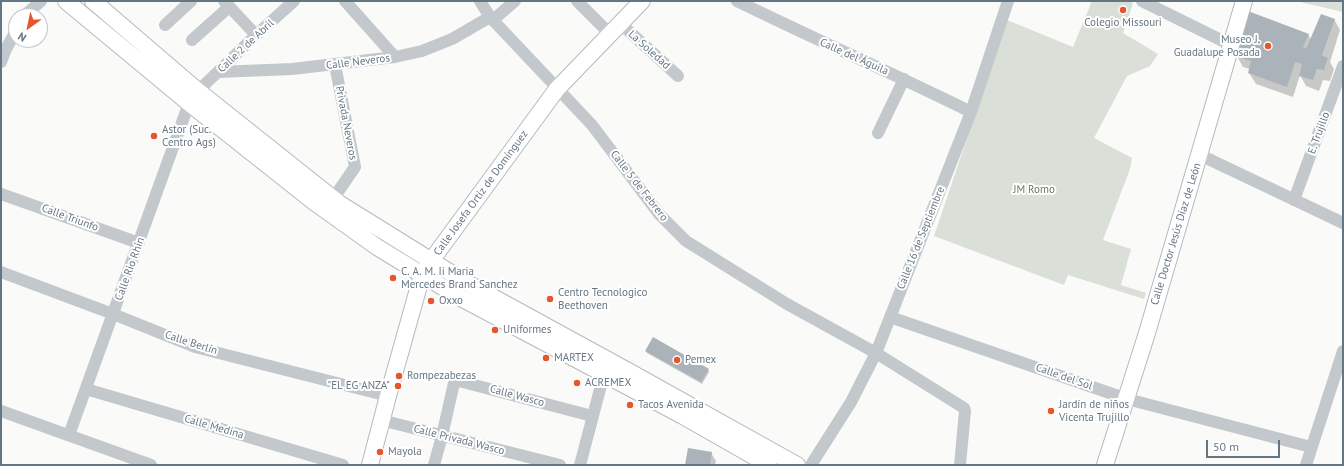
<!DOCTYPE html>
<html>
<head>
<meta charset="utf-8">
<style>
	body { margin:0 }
	#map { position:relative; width:1344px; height:466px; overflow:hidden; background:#fafaf8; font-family:"PT Sans",sans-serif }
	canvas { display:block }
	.frame { position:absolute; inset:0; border:2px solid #657683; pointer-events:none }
	.north { position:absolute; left:8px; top:8px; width:40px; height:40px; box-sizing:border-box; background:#fff; border:1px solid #c1c8cd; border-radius:50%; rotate:213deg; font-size:11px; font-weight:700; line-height:16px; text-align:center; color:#657683 }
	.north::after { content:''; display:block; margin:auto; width:14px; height:18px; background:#e4572e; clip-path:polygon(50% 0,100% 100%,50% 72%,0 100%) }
	.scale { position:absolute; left:1206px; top:440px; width:74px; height:18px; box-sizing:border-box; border:2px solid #657683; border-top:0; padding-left:5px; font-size:12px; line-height:14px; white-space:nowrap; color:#657683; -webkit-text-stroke:3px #fff; paint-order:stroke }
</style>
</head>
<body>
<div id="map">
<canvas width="1344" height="466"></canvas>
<div class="frame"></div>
<div class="north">N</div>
<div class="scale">50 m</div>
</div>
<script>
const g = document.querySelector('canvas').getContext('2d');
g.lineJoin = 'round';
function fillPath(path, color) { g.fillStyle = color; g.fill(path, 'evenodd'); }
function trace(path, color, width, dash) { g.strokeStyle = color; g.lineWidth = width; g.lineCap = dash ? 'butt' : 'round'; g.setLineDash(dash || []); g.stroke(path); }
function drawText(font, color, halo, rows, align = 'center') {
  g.font = font + ' "PT Sans",sans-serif'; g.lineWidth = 4; g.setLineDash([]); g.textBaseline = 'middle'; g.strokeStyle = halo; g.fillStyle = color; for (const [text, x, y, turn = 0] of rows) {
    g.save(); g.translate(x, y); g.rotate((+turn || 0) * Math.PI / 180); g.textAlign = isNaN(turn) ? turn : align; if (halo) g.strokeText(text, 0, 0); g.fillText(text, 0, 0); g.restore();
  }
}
const green = new Path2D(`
	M 1092,1 L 1129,1 L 1133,3 L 1123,33 L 1158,54 L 1150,66 L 1127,76 L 1094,138 L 1132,158 L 1130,169 L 1103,240 L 1131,249 L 1121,285 L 1146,293 L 1144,299 L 1068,275 L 1064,285 L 934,236 L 1007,20 L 1073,47 Z
	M 1296,1 L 1343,1 L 1343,12 Z`);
const shadow = new Path2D(`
	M 1334,19 L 1340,30 L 1330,62 L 1334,69 L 1330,81 L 1323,80 L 1319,91 L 1306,86 L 1300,75 L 1293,97 L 1256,84 L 1249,73 L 1250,69 L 1243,67 L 1237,56 L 1308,34 L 1311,40 Z
	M 646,351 L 708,369 L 709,372 L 702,384 L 647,353 Z
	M 711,453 L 716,461 L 715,465 L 686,465 Z`);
const building = new Path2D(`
	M 1248,11 L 1309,34 L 1303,47 L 1306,49 L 1321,14 L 1335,19 L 1322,55 L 1328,58 L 1324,70 L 1317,69 L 1313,80 L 1299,76 L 1302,64 L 1295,62 L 1287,87 L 1248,73 L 1251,61 L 1236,56 Z
	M 653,337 L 709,369 L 701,382 L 645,351 Z
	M 688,448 L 712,452 L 710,465 L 685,465 Z`);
const minor = new Path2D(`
	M 224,1 L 256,35
	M 345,1 L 395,57
	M 480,1 L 490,17 L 592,125 L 659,214 L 686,241 L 787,304 L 876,353 L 964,408 L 965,411 L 960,465
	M 577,1 L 610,34
	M 737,1 C 815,39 894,74 971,112
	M 1142,1 L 1231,45
	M 24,16 L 41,1
	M 493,20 L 515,1
	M 620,23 L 678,76
	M 165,25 L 191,1
	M 192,40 L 229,7
	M 1,62 L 6,49 L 16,31
	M 218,72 L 292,69 L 395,57 L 422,51 L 452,39 L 490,17
	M 198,91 L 256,35 L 294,1
	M 878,133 L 904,79
	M 1200,155 L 1343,223
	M 1,194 L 139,243
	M 333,199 L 355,167 L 335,65
	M 1294,200 L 1343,66
	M 1,272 L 113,314 L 195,347 L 388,396
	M 890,317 L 1127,399 L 1311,447
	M 86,389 L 343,465
	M 1,411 L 151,465
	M 381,420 L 560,465
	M 69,435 L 189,103
	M 434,465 L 442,436 L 454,383 L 456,381 L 459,381 L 592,416
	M 580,465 L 604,374
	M 811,465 L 851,402 L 876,353 L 971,112 L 1008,1
	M 1306,465 L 1343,351`);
const major = new Path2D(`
	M 66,1 L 189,103 L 314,202 L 377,247 L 459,297 L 683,416 L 769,465
	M 93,1 L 198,91 L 340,204 L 467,283 L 628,371 L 797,465
	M 370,465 L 388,396 L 422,275 L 431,261 L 557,89 L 642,1
	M 1105,465 L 1147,333 L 1244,1`);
const markers = [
	[1123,10,4,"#e4572e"],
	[1268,46,4,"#e4572e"],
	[154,136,4,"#e4572e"],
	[393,278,4,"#e4572e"],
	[550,299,4,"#e4572e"],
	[431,301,4,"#e4572e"],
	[495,330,4,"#e4572e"],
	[546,358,4,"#e4572e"],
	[677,360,4,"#e4572e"],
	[399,376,4,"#e4572e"],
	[577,383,4,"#e4572e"],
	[398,386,4,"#e4572e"],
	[630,405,4,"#e4572e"],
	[1051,411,4,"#e4572e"],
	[380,452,4,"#e4572e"]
];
const poiNames = [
	["Colegio Missouri",1123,23,"center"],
	["Museo J.",1260,40,"right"],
	["Guadalupe Posada",1260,53,"right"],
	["Astor (Suc.",162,130],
	["Centro Ags)",162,143],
	["C. A. M. Ii Maria",401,272],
	["Mercedes Brand Sanchez",401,285],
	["Centro Tecnologico",558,293],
	["Beethoven",558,306],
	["Oxxo",439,301],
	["Uniformes",503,330],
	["MARTEX",554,358],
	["Pemex",685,360],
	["Rompezabezas",407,376],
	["ACREMEX",585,383],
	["\"EL EG ANZA\"",390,386,"right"],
	["Tacos Avenida",638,405],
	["Jardín de niños",1059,405],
	["Vicenta Trujillo",1059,418],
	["Mayola",388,452]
];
const streetNames = [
	["Calle 2 de Abril",246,46,-43],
	["La Soledad",649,50,42],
	["Calle del Águila",854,57,24],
	["Calle Neveros",358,62,-7],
	["Privada Neveros",346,123,79],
	["E. Trujillo",1319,133,-70],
	["Calle 5 de Febrero",639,186,52],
	["Calle Josefa Ortiz de Domínguez",481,193,-54],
	["Calle Triunfo",70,218,20],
	["Calle Doctor Jesús Díaz de León",1176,234,-73],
	["Calle 16 de Septiembre",921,238,-68],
	["Calle Rio Rhin",130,269,-70],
	["Calle Berlín",191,343,18],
	["Calle del Sol",1064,377,19],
	["Calle Wasco",517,396,15],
	["Calle Medina",214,427,16],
	["Calle Privada Wasco",459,440,14]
];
const parkNames = [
	["JM Romo",1034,190]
];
fillPath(green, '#dadfd7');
fillPath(shadow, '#0003');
fillPath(building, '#aab3b9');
trace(major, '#b5babe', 18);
trace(minor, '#c3c8cc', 12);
trace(major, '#fff', 16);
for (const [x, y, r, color] of markers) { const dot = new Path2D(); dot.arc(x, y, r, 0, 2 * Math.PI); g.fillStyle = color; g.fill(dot); trace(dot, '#fff', 1.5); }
drawText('11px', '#657683', '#fff', poiNames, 'left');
drawText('11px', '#657683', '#fff', streetNames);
drawText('11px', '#687a64', '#fff', parkNames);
</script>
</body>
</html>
